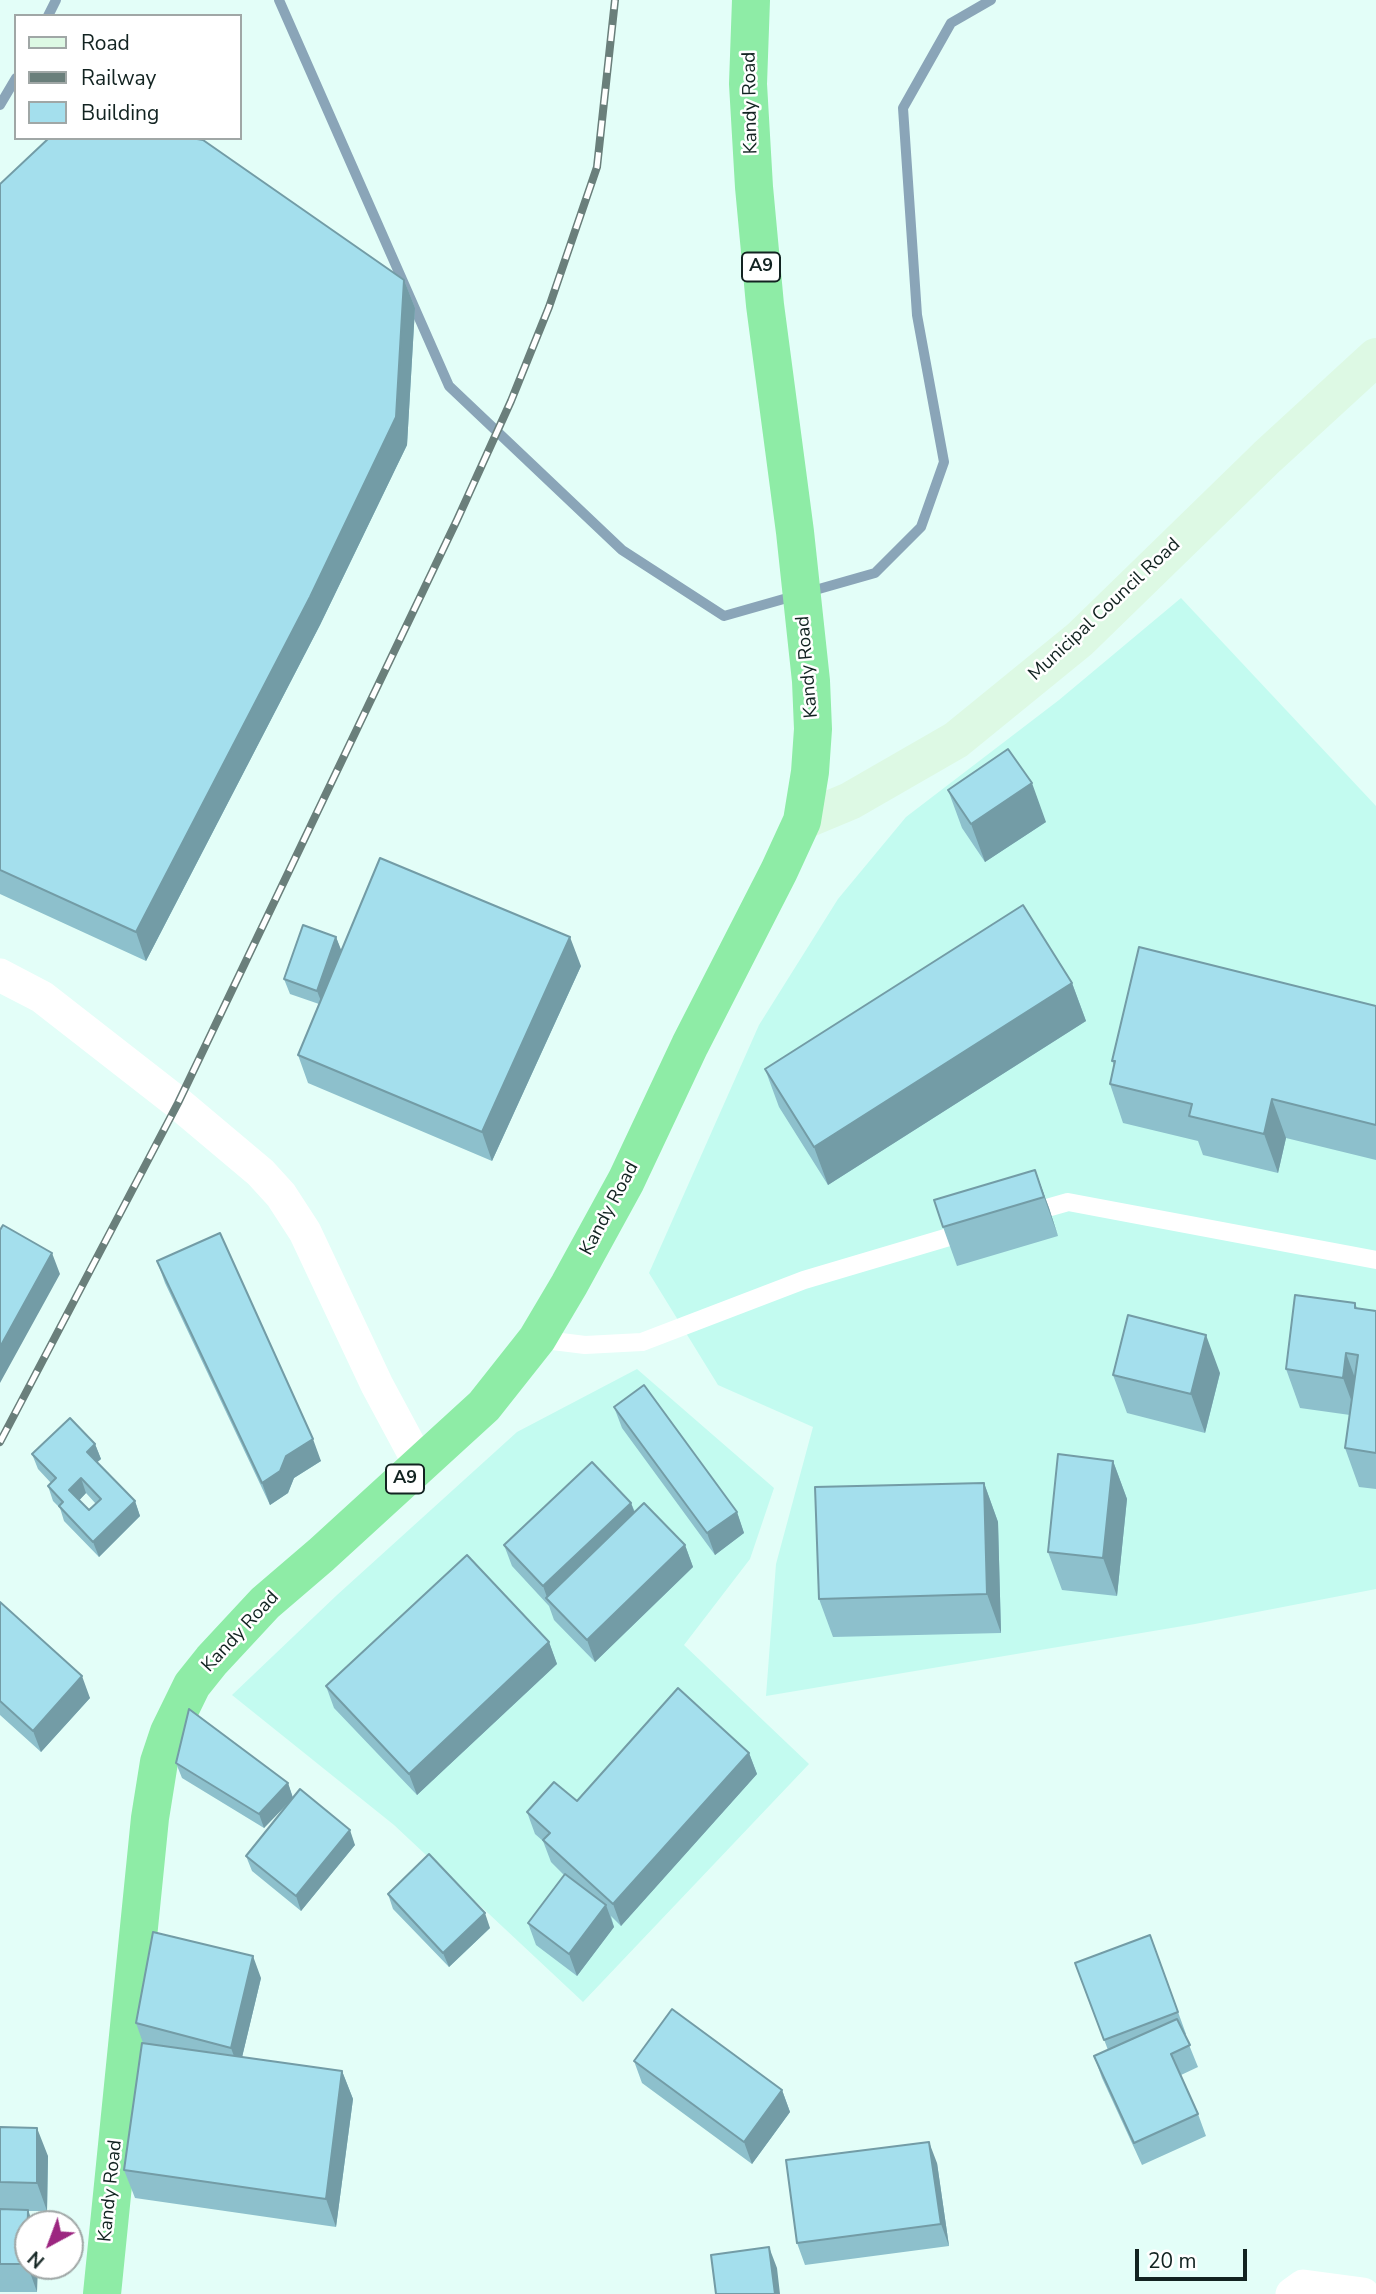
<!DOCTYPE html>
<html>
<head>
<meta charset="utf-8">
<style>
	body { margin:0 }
	#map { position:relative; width:1376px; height:2294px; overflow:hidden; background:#e3fef8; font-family:"Nunito Sans",sans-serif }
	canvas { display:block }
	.legend { position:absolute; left:14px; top:14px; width:228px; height:126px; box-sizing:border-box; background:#fff; border:2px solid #a0a7a6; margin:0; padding:9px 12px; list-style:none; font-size:21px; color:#122321 }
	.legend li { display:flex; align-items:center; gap:14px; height:35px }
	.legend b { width:35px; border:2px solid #a0a7a6 }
	.north { position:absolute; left:14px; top:2210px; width:70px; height:70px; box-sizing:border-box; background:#fff; border:2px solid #a0a7a6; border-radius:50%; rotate:221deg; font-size:19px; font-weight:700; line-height:28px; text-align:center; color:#122321 }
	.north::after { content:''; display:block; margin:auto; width:24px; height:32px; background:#9c2680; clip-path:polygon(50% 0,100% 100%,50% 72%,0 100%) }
	.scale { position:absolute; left:1135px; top:2249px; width:112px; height:32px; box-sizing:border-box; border:4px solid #122321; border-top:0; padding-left:9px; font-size:21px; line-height:24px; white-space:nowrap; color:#122321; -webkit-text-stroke:5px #fff; paint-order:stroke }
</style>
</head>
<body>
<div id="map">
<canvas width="1376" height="2294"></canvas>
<ul class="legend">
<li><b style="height:9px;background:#ddf9e4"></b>Road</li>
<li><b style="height:9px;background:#6a7f7b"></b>Railway</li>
<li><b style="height:19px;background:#a4dfed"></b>Building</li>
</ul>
<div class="north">N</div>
<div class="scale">20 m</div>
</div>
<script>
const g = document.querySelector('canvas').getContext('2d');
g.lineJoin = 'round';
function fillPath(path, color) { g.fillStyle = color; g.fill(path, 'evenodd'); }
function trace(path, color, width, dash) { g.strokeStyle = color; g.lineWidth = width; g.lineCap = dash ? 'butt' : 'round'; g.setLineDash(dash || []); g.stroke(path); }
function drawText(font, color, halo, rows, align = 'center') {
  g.font = font + ' "Nunito Sans",sans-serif'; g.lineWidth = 5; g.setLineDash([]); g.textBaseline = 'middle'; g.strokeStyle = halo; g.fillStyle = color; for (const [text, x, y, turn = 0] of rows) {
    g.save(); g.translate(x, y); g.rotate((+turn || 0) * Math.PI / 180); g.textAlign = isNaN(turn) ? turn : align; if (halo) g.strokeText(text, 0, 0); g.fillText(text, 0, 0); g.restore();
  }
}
const built = new Path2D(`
	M 1181,598 L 1376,806 L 1376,1589 L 1195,1624 L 766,1696 L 776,1564 L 813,1427 L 718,1385 L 649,1273 L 759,1025 L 838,899 L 906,817 L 1059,700 Z
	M 637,1369 L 774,1488 L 750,1559 L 684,1645 L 809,1764 L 583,2002 L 394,1825 L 232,1695 L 337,1595 L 517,1432 Z`);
const stream = new Path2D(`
	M 279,0 L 449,386 L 622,550 L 724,616 L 875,573 L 921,527 L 944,462 L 917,315 L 903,108 L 951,23 L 991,0
	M 48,16 L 56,0
	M 0,105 L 16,78`);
const lane = new Path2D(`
	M 1026,1214 L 1068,1202 L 1376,1260
	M 537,1339 L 585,1345 L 642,1342 L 804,1280 L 969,1231`);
const street = new Path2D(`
	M 0,975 L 42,997 L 178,1103 L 260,1172 L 281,1195 L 305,1232 L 377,1385 L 420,1465
	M 1292,2294 L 1303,2286 L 1363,2294`);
const secondary = new Path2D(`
	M 802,821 L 850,801 L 956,740 L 1080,639 L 1267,457 L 1376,357`);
const highway = new Path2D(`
	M 102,2294 L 150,1818 L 159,1762 L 169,1732 L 192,1685 L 212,1660 L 265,1603 L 321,1555 L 484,1406 L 537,1339 L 569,1285 L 626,1181 L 690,1045 L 779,871 L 802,821 L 810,772 L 813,729 L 811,681 L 795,532 L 765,305 L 754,187 L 748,84 L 751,0`);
const rail = new Path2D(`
	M 0,1442 L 178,1103 L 457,520 L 511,401 L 549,307 L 597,167 L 615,0`);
const wall = new Path2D(`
	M 0,184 L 404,280 L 415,308 L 407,445 L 320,625 L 146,961 L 0,894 Z
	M 948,790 L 1046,822 L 985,862 L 962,828 Z
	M 336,937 L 341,951 L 581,966 L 492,1161 L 308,1083 L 298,1055 L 319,1004 L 290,994 L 284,979 Z
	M 1072,983 L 1086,1021 L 828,1185 L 779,1107 L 765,1069 Z
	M 1376,1006 L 1376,1160 L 1286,1138 L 1278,1173 L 1203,1155 L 1198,1141 L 1123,1123 L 1110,1084 L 1114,1065 L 1112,1061 Z
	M 1035,1170 L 1049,1208 L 1058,1236 L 957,1266 L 943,1227 Z
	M 157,1261 L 321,1461 L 294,1478 L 288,1493 L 270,1505 L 165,1283 Z
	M 1355,1303 L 1357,1308 L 1376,1311 L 1376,1489 L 1359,1487 L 1345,1448 L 1350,1415 L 1300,1408 L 1286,1369 Z
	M 1220,1373 L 1205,1433 L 1127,1413 L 1113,1375 Z
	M 614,1407 L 737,1512 L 744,1533 L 715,1555 L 622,1428 Z
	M 95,1444 L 101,1459 L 97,1462 L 135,1501 L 140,1516 L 99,1557 L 64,1521 L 60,1508 L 53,1501 L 48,1486 L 51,1483 L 38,1469 L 32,1454 ZM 86,1493 L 96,1504 L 89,1510 L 79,1500 Z
	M 1113,1461 L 1127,1499 L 1117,1596 L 1062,1590 L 1048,1552 Z
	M 984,1483 L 998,1522 L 1001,1633 L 833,1637 L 819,1599 Z
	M 631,1503 L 635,1512 L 685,1545 L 693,1567 L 595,1662 L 554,1620 L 549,1606 L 512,1566 L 504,1545 Z
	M 0,1602 L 90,1698 L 41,1752 L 0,1715 Z
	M 549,1642 L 557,1664 L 417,1795 L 334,1708 L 326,1686 Z
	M 749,1753 L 757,1774 L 621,1926 L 611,1916 L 614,1927 L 577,1976 L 536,1945 L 528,1923 L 564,1875 L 551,1862 L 543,1841 L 535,1834 L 527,1812 L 577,1801 Z
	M 176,1763 L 288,1783 L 293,1798 L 355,1845 L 301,1911 L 252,1871 L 246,1856 L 293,1798 L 264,1828 L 182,1778 Z
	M 388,1894 L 490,1928 L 449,1967 L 393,1909 Z
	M 1150,1935 L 1186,2034 L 1185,2035 L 1198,2067 L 1181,2075 L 1198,2114 L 1206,2136 L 1142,2165 L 1102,2078 L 1094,2056 L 1108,2050 L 1075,1963 Z
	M 261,1978 L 242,2057 L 342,2071 L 353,2099 L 336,2227 L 135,2198 L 124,2170 L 143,2043 L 136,2023 Z
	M 634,2061 L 782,2090 L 790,2112 L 752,2164 L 642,2083 Z
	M 0,2127 L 48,2156 L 47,2211 L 29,2211 L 37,2292 L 0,2292 Z
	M 937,2163 L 949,2246 L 805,2265 L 797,2243 Z`);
const shadedWall = new Path2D(`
	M 404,280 L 415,308 L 407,445 L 320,625 L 146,961 L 136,932 Z
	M 1032,783 L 1046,822 L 985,862 L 971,824 Z
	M 336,937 L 342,952 L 323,1006 L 317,991 Z
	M 570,937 L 581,966 L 492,1161 L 482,1132 Z
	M 1072,983 L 1086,1021 L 828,1185 L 814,1147 Z
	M 1272,1099 L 1286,1138 L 1278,1173 L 1264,1134 Z
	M 1035,1170 L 1049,1208 L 1058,1236 L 1044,1197 Z
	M 52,1253 L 60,1274 L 0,1383 L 0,1347 Z
	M 1206,1335 L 1220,1373 L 1205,1433 L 1191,1394 Z
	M 1346,1353 L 1360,1392 L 1357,1416 L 1343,1378 Z
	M 313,1439 L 321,1461 L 294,1478 L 288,1493 L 270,1505 L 262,1483 L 286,1456 Z
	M 95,1444 L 101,1459 L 92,1467 L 87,1452 Z
	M 1113,1461 L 1127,1499 L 1117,1596 L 1103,1558 Z
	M 81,1478 L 86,1493 L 75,1505 L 69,1490 Z
	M 984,1483 L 998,1522 L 1001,1633 L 987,1594 Z
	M 135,1501 L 140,1516 L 99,1557 L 93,1542 Z
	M 631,1503 L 639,1525 L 548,1600 L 543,1586 Z
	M 737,1512 L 744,1533 L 715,1555 L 707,1533 Z
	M 685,1545 L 693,1567 L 595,1662 L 587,1640 Z
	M 549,1642 L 557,1664 L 417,1795 L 409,1774 Z
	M 82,1676 L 90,1698 L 41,1752 L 33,1731 Z
	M 749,1753 L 757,1774 L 621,1926 L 613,1904 Z
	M 288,1783 L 293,1798 L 264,1828 L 259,1814 Z
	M 350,1830 L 355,1845 L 301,1911 L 296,1896 Z
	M 606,1905 L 614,1927 L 577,1976 L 569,1954 Z
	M 485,1913 L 490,1928 L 449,1967 L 443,1953 Z
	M 253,1956 L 261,1978 L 239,2070 L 231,2048 Z
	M 342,2071 L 353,2099 L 336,2227 L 326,2199 Z
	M 782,2090 L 790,2112 L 752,2164 L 744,2142 Z
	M 37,2128 L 48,2156 L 47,2211 L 37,2183 Z
	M 929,2142 L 937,2163 L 949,2246 L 941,2224 Z
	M 28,2210 L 33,2224 L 28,2224 L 28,2266 L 38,2266 L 37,2292 L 27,2264 Z
	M 769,2247 L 777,2268 L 780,2294 L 775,2294 Z`);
const building = new Path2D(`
	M 49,138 L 191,138 L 203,140 L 404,280 L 396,417 L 310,597 L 136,932 L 0,870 L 0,184 Z
	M 1008,749 L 1032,783 L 971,824 L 948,790 Z
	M 380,858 L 570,937 L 482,1132 L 298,1055 Z
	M 1023,905 L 1072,983 L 814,1147 L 765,1069 Z
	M 303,925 L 336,937 L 317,991 L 284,979 Z
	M 1139,947 L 1376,1006 L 1376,1125 L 1272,1099 L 1264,1134 L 1189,1116 L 1192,1104 L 1110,1084 L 1115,1061 L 1112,1061 Z
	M 1035,1170 L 1044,1197 L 943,1227 L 934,1200 Z
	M 3,1225 L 52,1253 L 0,1347 L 0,1230 Z
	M 220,1233 L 313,1439 L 286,1456 L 280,1471 L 262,1483 L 157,1261 Z
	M 1295,1295 L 1355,1303 L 1355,1308 L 1376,1311 L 1376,1453 L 1345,1448 L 1358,1355 L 1346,1353 L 1343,1378 L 1286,1369 Z
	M 1128,1315 L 1206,1335 L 1191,1394 L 1113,1375 Z
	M 644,1385 L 737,1512 L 707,1533 L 614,1407 Z
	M 70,1418 L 95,1444 L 87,1452 L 135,1501 L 93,1542 L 59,1506 L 63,1502 L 48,1486 L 56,1478 L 32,1454 ZM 81,1478 L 101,1499 L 89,1510 L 69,1490 Z
	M 1058,1454 L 1113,1461 L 1103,1558 L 1048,1552 Z
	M 592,1462 L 631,1503 L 543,1586 L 504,1545 Z
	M 984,1483 L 987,1594 L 819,1599 L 815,1487 Z
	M 644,1503 L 685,1545 L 587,1640 L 546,1598 Z
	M 467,1555 L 549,1642 L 409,1774 L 326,1686 Z
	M 0,1602 L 82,1676 L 33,1731 L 0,1701 Z
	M 678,1688 L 749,1753 L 613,1904 L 543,1840 L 550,1833 L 527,1812 L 554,1782 L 577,1801 Z
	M 189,1709 L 288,1783 L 259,1814 L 176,1763 Z
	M 300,1789 L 350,1830 L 296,1896 L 246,1856 Z
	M 429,1854 L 485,1913 L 443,1953 L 388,1894 Z
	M 565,1874 L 606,1905 L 569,1954 L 528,1923 Z
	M 153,1932 L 253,1956 L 231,2048 L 136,2023 Z
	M 1150,1935 L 1178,2012 L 1104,2040 L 1075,1963 Z
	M 672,2009 L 782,2090 L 744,2142 L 634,2061 Z
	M 1177,2019 L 1190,2045 L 1171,2054 L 1198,2114 L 1134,2143 L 1094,2056 Z
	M 142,2043 L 342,2071 L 326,2199 L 124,2170 Z
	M 0,2127 L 37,2128 L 37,2183 L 0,2182 Z
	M 929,2142 L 941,2224 L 797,2243 L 786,2160 Z
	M 0,2209 L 28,2210 L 27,2264 L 0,2264 Z
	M 769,2247 L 775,2294 L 716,2294 L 711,2255 Z`);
const shields = [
	[761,267,38],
	[405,1479,38]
];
const shieldNames = [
	["A9",761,267],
	["A9",405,1479]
];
const streetNames = [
	["Kandy Road",751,103,-91],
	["Municipal Council Road",1105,610,-43],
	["Kandy Road",808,667,-95],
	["Kandy Road",610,1209,-62],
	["Kandy Road",241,1632,-47],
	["Kandy Road",111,2191,-84]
];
fillPath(built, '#c3fbf0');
trace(stream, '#8aa5b8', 10);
trace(lane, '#fff', 18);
trace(street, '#fff', 33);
trace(secondary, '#ddf9e4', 38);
trace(highway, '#8eeca6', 38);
trace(rail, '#6a7f7b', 8);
trace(rail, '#fff', 5, [16]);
fillPath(wall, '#8dc0cc');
fillPath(shadedWall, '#739ca6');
fillPath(building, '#a4dfed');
trace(building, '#739ca6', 2);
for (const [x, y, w] of shields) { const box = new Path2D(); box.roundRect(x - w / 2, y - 14.5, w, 29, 5); g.fillStyle = '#fff'; g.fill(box); trace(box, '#122321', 2); }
drawText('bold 18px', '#122321', null, shieldNames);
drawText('19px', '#122321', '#fff', streetNames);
</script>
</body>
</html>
